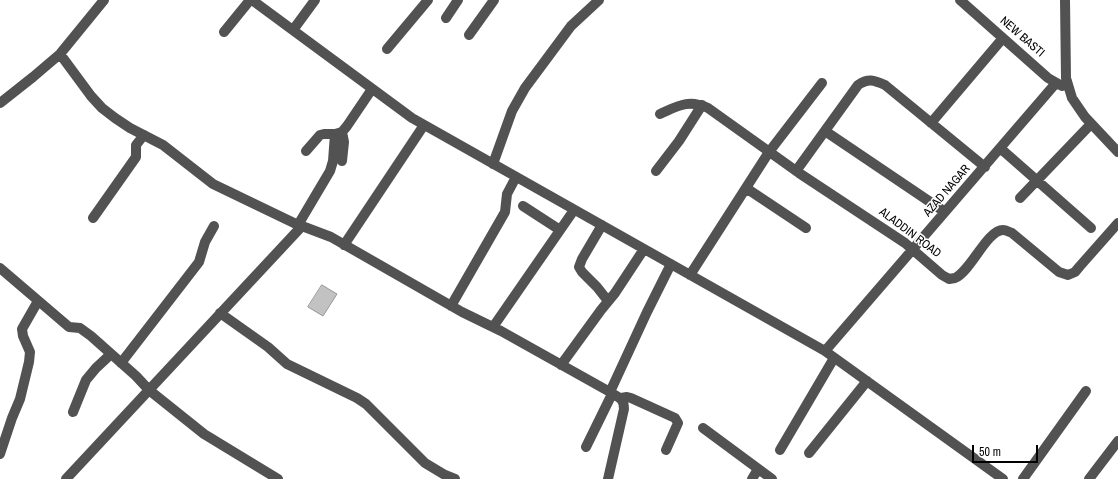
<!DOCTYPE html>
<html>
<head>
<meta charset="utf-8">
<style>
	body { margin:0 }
	#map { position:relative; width:1118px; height:479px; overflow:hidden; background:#fff; font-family:"Archivo Narrow",sans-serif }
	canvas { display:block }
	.scale { position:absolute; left:972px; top:445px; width:66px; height:18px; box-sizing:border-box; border:2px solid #000; border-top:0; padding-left:5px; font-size:12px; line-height:14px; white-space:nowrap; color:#000; -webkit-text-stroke:3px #fff; paint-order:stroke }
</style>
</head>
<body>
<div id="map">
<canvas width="1118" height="479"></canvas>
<div class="scale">50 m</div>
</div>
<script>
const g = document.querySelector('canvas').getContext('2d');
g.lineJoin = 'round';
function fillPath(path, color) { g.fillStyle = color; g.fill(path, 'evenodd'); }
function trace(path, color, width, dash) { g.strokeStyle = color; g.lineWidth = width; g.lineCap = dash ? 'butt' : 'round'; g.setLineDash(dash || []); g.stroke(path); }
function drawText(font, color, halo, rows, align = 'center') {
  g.font = font + ' "Archivo Narrow",sans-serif'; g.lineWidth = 3; g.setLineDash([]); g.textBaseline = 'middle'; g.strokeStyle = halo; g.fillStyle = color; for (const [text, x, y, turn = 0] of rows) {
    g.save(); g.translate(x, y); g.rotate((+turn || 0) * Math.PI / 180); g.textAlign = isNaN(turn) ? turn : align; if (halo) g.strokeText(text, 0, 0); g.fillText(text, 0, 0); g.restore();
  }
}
const building = new Path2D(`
	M 322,285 L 337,294 L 323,316 L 308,307 Z`);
const minor = new Path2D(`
	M 252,0 L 412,118 L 825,351 L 1003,479
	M 960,0 L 1048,78 L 1062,86
	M 1065,0 L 1066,78 L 1072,98 L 1085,117 L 1118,152
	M 446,18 L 458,0
	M 293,30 L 315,0
	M 224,32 L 250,0
	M 469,35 L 494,0
	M 387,49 L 428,0
	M 60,54 L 91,96 L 102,108 L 115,118 L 130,128 L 163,145 L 213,184 L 294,223 L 331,237 L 462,312 L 501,331 L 610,392 C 618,398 624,397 624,409 L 608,479
	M 0,103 L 33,77 L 60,54 L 104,0
	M 660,114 C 678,106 688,99 708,108 L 799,173 L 905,243 L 942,275 L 949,279 C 949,279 955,278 955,278 C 971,271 987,230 1003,230 C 1006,230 1009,232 1012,233 L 1059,272 L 1068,275 L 1075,272 L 1080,266 L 1118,223
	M 931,123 L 1003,38
	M 825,131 L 945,212
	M 342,132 L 344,142 L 342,161
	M 1000,148 L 1091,228
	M 306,151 L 320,135 L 324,134 L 335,134 L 342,132 L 347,126 L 372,89
	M 493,164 L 512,111 L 525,88 L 571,26 L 599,0
	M 656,171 L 679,141 L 702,105
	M 796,171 L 858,85 C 868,78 874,80 885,85 L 985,167
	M 746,188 L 806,228
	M 1020,198 L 1091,124
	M 523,206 L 560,230
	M 93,218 L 136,157 L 136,145 L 144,135
	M 298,225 L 330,171 L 333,161 L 335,134
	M 602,225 L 582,259 L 579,267 L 582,272 L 597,287 L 608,301
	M 344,245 L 424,125
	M 0,268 L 69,327 L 80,328 L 91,336 L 136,376 L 149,390 L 204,434 L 278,479
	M 690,275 L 769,152 L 822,83
	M 451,306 L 505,212 L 507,194 L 516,177
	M 220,313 L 268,347 L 287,364 L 357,398 L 366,404 L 425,463 L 445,475 L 455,479
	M 493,327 L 574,210
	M 825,351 L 913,249 L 1056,83
	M 121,363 L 199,262 L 205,242 L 214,226
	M 561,365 L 601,310 L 615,293 L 644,249
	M 610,392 L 647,312 L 671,264
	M 621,398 L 627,397 L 631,398 L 675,418 L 678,423 L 666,450
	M 73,412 L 86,380 L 96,368 L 111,354
	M 703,428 L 772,479
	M 586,447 L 612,394
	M 780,450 L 834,358
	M 809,453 L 867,381
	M 0,454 L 12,418 L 20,399 L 29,362 L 30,352 L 23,336 L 22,329 L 38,301
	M 66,479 L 302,226
	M 752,479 L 758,469
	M 1023,479 L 1086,391
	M 1089,479 L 1118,441`);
const streetNames = [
	["NEW BASTI",1022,37,41],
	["AZAD NAGAR",947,191,-49],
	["ALADDIN ROAD",910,233,37]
];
fillPath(building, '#c2c2c2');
trace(building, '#969696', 1);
trace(minor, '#525252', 10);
drawText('12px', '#000', '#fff', streetNames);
</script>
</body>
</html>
